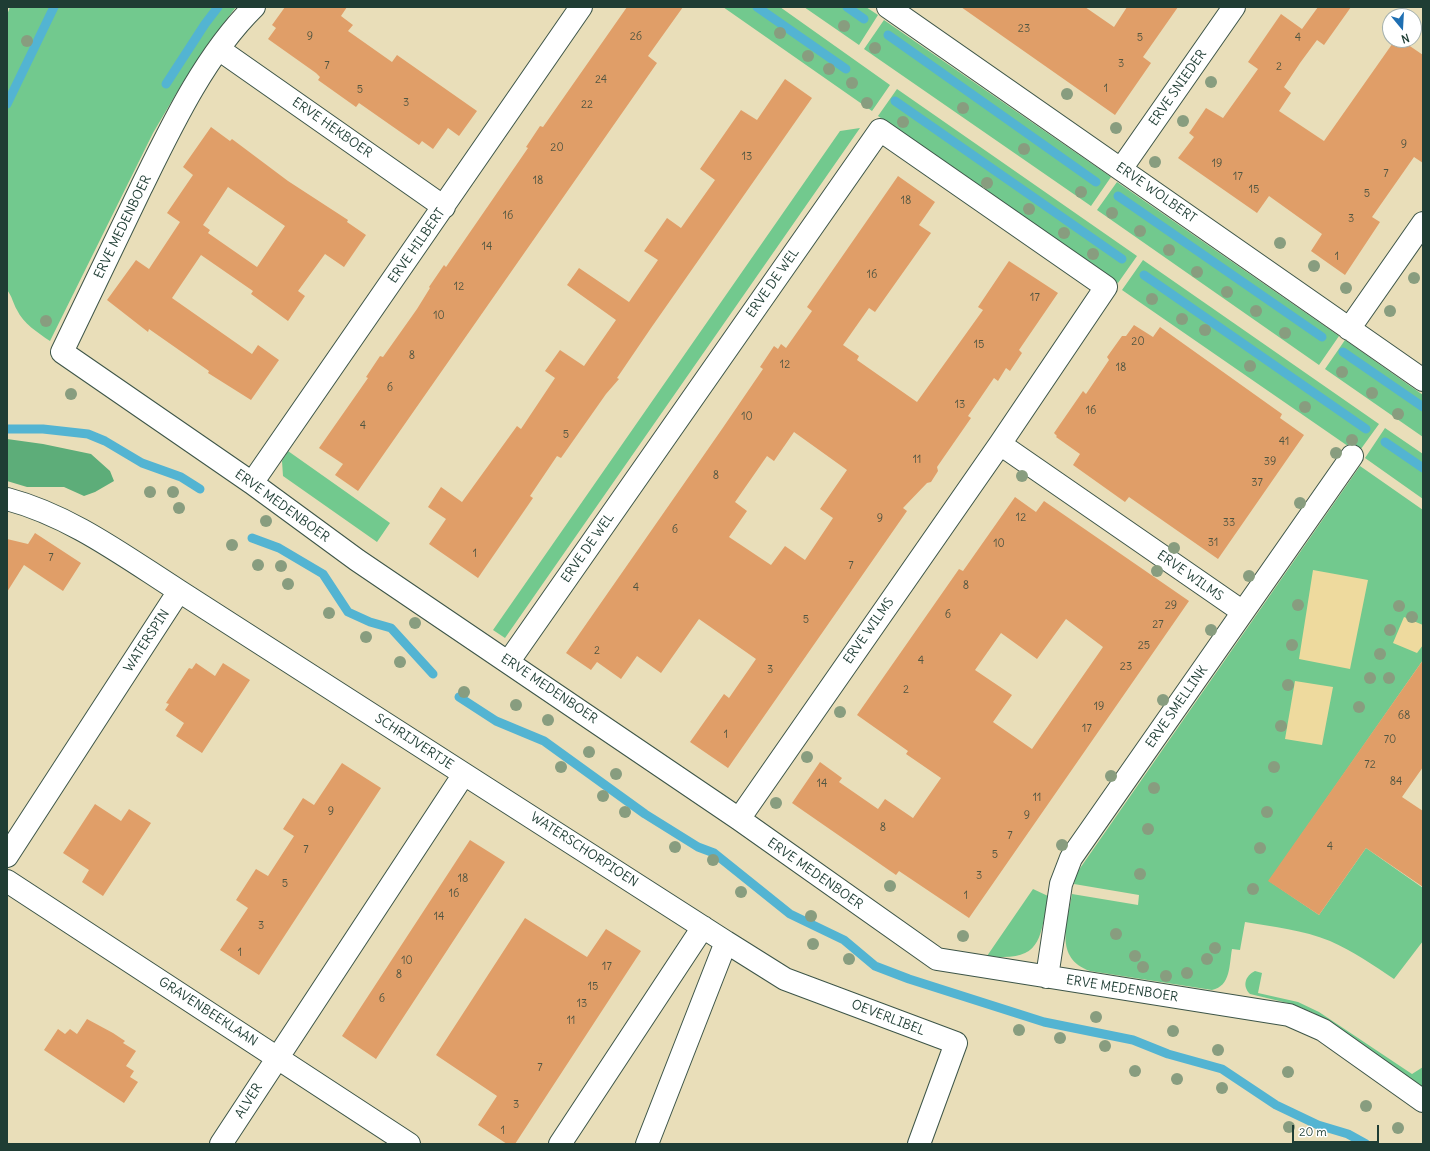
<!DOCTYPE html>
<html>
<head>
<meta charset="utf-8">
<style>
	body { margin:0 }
	#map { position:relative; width:1430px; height:1151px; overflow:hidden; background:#e9deb9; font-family:Delius,sans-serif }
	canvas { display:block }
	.frame { position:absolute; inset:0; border:8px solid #1f3d34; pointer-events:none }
	.north { position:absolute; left:1382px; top:8px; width:40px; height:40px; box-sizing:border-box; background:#fff; border:1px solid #a5b1ae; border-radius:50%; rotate:162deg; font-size:11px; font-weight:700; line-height:16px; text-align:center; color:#1f3d34 }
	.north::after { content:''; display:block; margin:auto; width:14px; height:18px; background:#1f6fb2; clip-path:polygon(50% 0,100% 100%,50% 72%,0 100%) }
	.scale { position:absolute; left:1292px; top:1125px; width:87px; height:18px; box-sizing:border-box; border:2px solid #1f3d34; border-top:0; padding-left:5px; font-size:12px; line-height:14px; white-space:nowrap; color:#1f3d34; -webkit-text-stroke:3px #fff; paint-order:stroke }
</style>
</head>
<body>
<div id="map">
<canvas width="1430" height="1151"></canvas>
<div class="frame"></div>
<div class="north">N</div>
<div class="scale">20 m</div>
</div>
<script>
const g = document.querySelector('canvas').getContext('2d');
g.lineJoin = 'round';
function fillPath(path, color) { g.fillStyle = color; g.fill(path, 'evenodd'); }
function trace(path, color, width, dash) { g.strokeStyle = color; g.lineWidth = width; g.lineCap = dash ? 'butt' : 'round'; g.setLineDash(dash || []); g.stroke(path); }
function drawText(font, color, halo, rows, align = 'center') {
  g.font = font + ' Delius,sans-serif'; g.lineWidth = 4; g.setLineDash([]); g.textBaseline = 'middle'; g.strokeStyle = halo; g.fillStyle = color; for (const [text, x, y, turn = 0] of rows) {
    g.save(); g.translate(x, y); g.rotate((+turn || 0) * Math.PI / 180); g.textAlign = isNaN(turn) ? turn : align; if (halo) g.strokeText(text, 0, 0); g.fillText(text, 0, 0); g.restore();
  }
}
const green = new Path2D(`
	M 10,7 L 236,7 L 207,45 L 183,82 L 153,133 L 50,341 C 38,333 23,323 17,310 C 13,303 12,296 7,290 L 7,15 Z
	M 723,7 L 780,7 L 890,85 L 872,111 Z
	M 804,7 L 866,7 L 878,15 L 859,45 Z
	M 884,20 L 1111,177 L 1091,206 L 864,49 Z
	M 897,89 L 1137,256 L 1118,283 L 878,116 Z
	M 860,128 L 505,638 L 493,630 L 840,131 Z
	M 1117,182 L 1339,336 L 1319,365 L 1097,210 Z
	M 1143,260 L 1379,424 L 1358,453 L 1122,290 Z
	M 1345,340 L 1423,395 L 1423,437 L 1325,369 Z
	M 1385,428 L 1423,454 L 1423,499 L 1365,458 Z
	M 288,451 L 390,523 L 377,542 L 283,476 L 282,461 Z
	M 1360,466 L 1423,510 L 1423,660 L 1269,881 L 1319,915 L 1366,848 L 1423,888 L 1423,941 L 1394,979 C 1373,965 1353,951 1330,941 C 1303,930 1274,927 1245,922 L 1240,950 L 1232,949 C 1229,965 1231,986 1212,990 L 1090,971 C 1054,958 1067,924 1072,894 L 1138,905 L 1139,895 L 1074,884 L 1076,874 Z
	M 1033,889 L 1048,896 C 1040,941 1041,962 987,956 Z
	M 1255,971 L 1262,973 L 1258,993 L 1298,1002 L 1319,1012 L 1412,1074 L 1423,1067 L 1423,1088 L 1314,1013 L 1292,1004 L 1250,994 C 1242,986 1245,976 1255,971 Z`);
const forest = new Path2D(`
	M 7,439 L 43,444 L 91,454 L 110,471 L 114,481 L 95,492 L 84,496 L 64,487 L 27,487 L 7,481 Z`);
const sand = new Path2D(`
	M 1313,570 L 1368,580 L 1350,669 L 1299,659 Z
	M 1404,617 L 1423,625 L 1423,645 L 1417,653 L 1393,643 Z
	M 1295,681 L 1333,687 L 1322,745 L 1285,739 Z`);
const stream = new Path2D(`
	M 757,7 L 846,69
	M 847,7 L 864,19
	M 888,35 L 1096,182
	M 166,84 L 205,24 L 218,7
	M 895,101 L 1122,259
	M 7,104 L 54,7
	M 1118,196 L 1322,337
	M 1144,275 L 1366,429
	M 1343,352 L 1423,407
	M 7,429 L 43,429 L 88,434 L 105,441 L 142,463 L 181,477 L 200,489
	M 1385,442 L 1423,468
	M 252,538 L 279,548 L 323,574 L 348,612 L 370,622 L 391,628 L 433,674
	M 459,697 L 496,721 L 544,741 L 645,814 L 698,847 L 714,853 L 790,914 L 844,940 L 875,966 L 909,979 L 1044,1022 L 1133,1040 L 1168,1054 L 1222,1069 L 1276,1105 L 1318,1125 L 1348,1134 L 1366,1144`);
const building = new Path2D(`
	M 285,7 L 347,7 L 341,16 L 353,25 L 348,31 L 392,62 L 397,55 L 477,111 L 459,136 L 448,128 L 433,149 L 422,141 L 419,145 L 359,103 L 356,107 L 318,80 L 320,77 L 316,73 L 268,39 L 276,28 L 272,25 Z
	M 627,7 L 683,7 L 648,56 L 657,63 L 358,491 L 335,475 L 343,464 L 319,448 L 368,378 L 366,377 L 380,356 L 383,357 L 417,309 L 430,288 L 429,287 L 444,265 L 446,267 L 528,148 L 526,147 L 540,126 L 543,127 Z
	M 961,7 L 1085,7 L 1114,27 L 1127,7 L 1178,7 L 1143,57 L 1151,63 L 1115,115 Z
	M 1318,7 L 1351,7 L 1324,45 L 1317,40 L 1300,63 L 1284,87 L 1291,93 L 1279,111 L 1324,141 L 1395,40 L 1401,40 L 1423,55 L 1423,163 L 1414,157 L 1372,217 L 1380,222 L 1345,275 L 1311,251 L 1322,234 L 1269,196 L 1257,213 L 1178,158 L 1194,137 L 1189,133 L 1206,108 L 1223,118 L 1258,69 L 1248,62 L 1281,14 L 1302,29 Z
	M 785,79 L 812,98 L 651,328 L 617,378 L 619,379 L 606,394 L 561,458 L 557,456 L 530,496 L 533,498 L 478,578 L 429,544 L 446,519 L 428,507 L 441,487 L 462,502 L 517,426 L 521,429 L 555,378 L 545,371 L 560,350 L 584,366 L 616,320 L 567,285 L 579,268 L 629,302 L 658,260 L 644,251 L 667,218 L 681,228 L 715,180 L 700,169 L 741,110 L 757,120 Z
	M 211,127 L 230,141 L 232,139 L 288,181 L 348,220 L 347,222 L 366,235 L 344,267 L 325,254 L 298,291 L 305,296 L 288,321 L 251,294 L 253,291 L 201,255 L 172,298 L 252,354 L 258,345 L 279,360 L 251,400 L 208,373 L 209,371 L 149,329 L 148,332 L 107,300 L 136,260 L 149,269 L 180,222 L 167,213 L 193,175 L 183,167 ZM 228,187 L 285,226 L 257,267 L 208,233 L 210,230 L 203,225 Z
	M 898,176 L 935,202 L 919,225 L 931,233 L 875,312 L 869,308 L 843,345 L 859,356 L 857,360 L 917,402 L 983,310 L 978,307 L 1009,261 L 1058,293 L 1019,350 L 1022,353 L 1010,371 L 1006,368 L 998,381 L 994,378 L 968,416 L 971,418 L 937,467 L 938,471 L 931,482 L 927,483 L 903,508 L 907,511 L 728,768 L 690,742 L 724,694 L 729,698 L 756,659 L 699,619 L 661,673 L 637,656 L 621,679 L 597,662 L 591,670 L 566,653 L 722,429 L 763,369 L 760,367 L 774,346 L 778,349 L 781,344 L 786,348 L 812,311 L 807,307 ZM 794,432 L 847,470 L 820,509 L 833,518 L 805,560 L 785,546 L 771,565 L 729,537 L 747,511 L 735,502 L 767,456 L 774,461 Z
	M 1134,325 L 1153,337 L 1160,327 L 1282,414 L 1280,418 L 1304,435 L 1218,559 L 1129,497 L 1125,502 L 1073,465 L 1080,454 L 1056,437 L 1057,436 L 1054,433 L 1083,391 L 1086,394 L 1109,360 L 1107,357 L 1122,336 L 1126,336 Z
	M 1015,497 L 1036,512 L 1044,501 L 1189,601 L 969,918 L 899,871 L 896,875 L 792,803 L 820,762 L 842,778 L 839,782 L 878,809 L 885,799 L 913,818 L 941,778 L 906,754 L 908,751 L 857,715 L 959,569 L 963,571 ZM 1066,619 L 1103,647 L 1032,749 L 993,722 L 1012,695 L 975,670 L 1001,633 L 1037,659 Z
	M 35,533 L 81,563 L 63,591 L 24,565 L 7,592 L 7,539 L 28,544 Z
	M 1423,660 L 1423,767 L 1402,797 L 1423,811 L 1423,887 L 1366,848 L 1319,915 L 1268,881 Z
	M 196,663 L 215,676 L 223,663 L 250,680 L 202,753 L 176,736 L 184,723 L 165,710 L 169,704 L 166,703 L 189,668 L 192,669 Z
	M 342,763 L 381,788 L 259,975 L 220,950 L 248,908 L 236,900 L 256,869 L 268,876 L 294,836 L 283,829 L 303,798 L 314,805 Z
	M 95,804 L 121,821 L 129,809 L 151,823 L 103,896 L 82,882 L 89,870 L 63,853 Z
	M 470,840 L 505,862 L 376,1059 L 342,1036 Z
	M 525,918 L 587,957 L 606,929 L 641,951 L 515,1144 L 507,1144 L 478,1125 L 497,1096 L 436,1055 Z
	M 87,1019 L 113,1033 L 125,1041 L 123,1043 L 136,1051 L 126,1066 L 134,1071 L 130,1077 L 138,1082 L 124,1103 L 44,1050 L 58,1029 L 65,1034 L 70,1029 L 77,1034 Z`);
const street = new Path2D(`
	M 254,7 C 205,55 171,127 141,188 C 115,243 88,297 62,352 L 252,483 L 357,560 L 739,819 L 937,959 L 1289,1015 L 1323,1030 L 1423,1101
	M 888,7 L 1423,380
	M 220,50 L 444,207
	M 1121,169 L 1234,7
	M 1349,329 L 1423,223
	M 1000,444 L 1243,612
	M 252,483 L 581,7
	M 7,499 C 71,516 124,556 179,591 L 7,856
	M 179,591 L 464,774 L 221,1144
	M 509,661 L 880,130 L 1106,287 L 1000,444 L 739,819
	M 464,774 L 726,942 L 647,1144
	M 7,881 L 409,1144
	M 726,942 L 785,979 L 956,1043 L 919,1144
	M 1047,977 L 1061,884 L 1071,858 L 1352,456
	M 560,1144 L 703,927`);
const trees = [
	[844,26],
	[780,33],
	[27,41],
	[875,48],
	[808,56],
	[829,69],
	[1211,82],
	[852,83],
	[1067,94],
	[867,103],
	[963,108],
	[1183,121],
	[903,122],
	[1116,128],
	[1024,149],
	[1155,162],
	[987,183],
	[1081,192],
	[1029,209],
	[1112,213],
	[1140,231],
	[1064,233],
	[1280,243],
	[1169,250],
	[1093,254],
	[1314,266],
	[1197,272],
	[1414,278],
	[1346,288],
	[1227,292],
	[1152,299],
	[1256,311],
	[1390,311],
	[1182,319],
	[46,321],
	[1205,330],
	[1285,333],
	[1250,366],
	[1342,372],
	[1372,393],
	[71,394],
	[1305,407],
	[1398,414],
	[1352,440],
	[1336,453],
	[1022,476],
	[150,492],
	[173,492],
	[1300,503],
	[179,508],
	[266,521],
	[232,545],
	[1174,548],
	[258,565],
	[281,566],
	[1157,571],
	[1249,576],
	[288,584],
	[1298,605],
	[1399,606],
	[329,613],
	[1412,617],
	[415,623],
	[1211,630],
	[1390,630],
	[366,637],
	[1292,645],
	[1380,654],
	[400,662],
	[1370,678],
	[1389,678],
	[1288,685],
	[464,692],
	[1163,700],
	[516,705],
	[1359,707],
	[840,712],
	[548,720],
	[1281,726],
	[589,752],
	[807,757],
	[561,767],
	[1274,767],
	[616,774],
	[1111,776],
	[1154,788],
	[603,796],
	[776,803],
	[625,812],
	[1267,812],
	[1148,829],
	[1062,845],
	[675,847],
	[1260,848],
	[713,860],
	[1140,874],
	[890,886],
	[1253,889],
	[741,892],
	[811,916],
	[1116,934],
	[963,936],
	[813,944],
	[1215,948],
	[1135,956],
	[849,959],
	[1207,959],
	[1143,967],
	[1187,973],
	[1166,976],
	[1096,1017],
	[1019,1030],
	[1173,1031],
	[1060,1038],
	[1105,1046],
	[1218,1050],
	[1135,1071],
	[1288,1072],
	[1177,1079],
	[1222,1088],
	[1366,1106],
	[1289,1127],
	[1398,1128]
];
const numberNames = [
	["23",1024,29],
	["9",310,37],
	["26",636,37],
	["5",1140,38],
	["4",1298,38],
	["3",1121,64],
	["7",327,66],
	["2",1279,67],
	["24",601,80],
	["1",1106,89],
	["5",360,90],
	["3",406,103],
	["22",587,105],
	["9",1404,145],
	["20",557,148],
	["13",747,157],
	["19",1217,164],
	["7",1386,174],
	["17",1238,177],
	["18",538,181],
	["15",1254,190],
	["5",1367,194],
	["18",906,201],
	["16",508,216],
	["3",1351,219],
	["14",487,247],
	["1",1337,257],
	["16",872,275],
	["12",459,287],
	["17",1035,298],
	["10",439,316],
	["20",1138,342],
	["15",979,345],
	["8",412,356],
	["12",785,365],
	["18",1121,368],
	["6",390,388],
	["13",960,405],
	["16",1091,411],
	["10",747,417],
	["4",363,426],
	["5",566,435],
	["41",1284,442],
	["11",917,460],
	["39",1270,462],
	["8",716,476],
	["37",1257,483],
	["12",1021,518],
	["9",880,519],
	["33",1229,523],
	["6",675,530],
	["31",1213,543],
	["10",999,544],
	["1",475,554],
	["7",51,558],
	["7",851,566],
	["8",966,586],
	["4",636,588],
	["29",1171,606],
	["6",948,615],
	["5",806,620],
	["27",1158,625],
	["25",1144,646],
	["2",597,651],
	["4",921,661],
	["23",1126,667],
	["3",770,670],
	["2",906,690],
	["19",1099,707],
	["68",1404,716],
	["17",1087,729],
	["1",726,735],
	["70",1390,740],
	["72",1370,765],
	["84",1396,782],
	["14",822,784],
	["11",1037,798],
	["9",331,812],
	["9",1027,816],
	["8",883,828],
	["7",1010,836],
	["4",1330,847],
	["7",306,850],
	["5",995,855],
	["3",979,876],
	["18",463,879],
	["5",285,884],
	["16",454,894],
	["1",966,896],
	["14",439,917],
	["3",261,926],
	["1",240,953],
	["10",407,961],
	["17",607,967],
	["8",399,975],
	["15",593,987],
	["6",382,999],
	["13",582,1004],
	["11",571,1021],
	["7",540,1068],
	["3",516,1105],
	["1",503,1131]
];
const streetNames = [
	["ERVE SNIEDER",1178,88,-55],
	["ERVE HEKBOER",332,128,35],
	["ERVE WOLBERT",1156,193,35],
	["ERVE MEDENBOER",123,227,-64],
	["ERVE HILBERT",417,246,-55],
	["ERVE DE WEL",773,283,-55],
	["ERVE MEDENBOER",282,506,36],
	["ERVE DE WEL",588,548,-55],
	["ERVE WILMS",1190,576,35],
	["ERVE WILMS",869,631,-55],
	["WATERSPIN",147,641,-57],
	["ERVE MEDENBOER",549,689,34],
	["ERVE SMELLINK",1177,707,-55],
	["SCHRIJVERTJE",414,742,33],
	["WATERSCHORPIOEN",584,850,33],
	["ERVE MEDENBOER",815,874,35],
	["ERVE MEDENBOER",1122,989,9],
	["GRAVENBEEKLAAN",208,1012,33],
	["OEVERLIBEL",888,1018,21],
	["ALVER",249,1101,-57]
];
fillPath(green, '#72c98e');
fillPath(forest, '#5dad79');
fillPath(sand, '#eeda9e');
trace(stream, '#53b4d2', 9);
fillPath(building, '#e09e68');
trace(street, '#3d5548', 24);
trace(street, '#fff', 22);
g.fillStyle = '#889d7f';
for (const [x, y] of trees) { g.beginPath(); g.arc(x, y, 6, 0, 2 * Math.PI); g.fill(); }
drawText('11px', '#4f5541', null, numberNames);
drawText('13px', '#1f3d34', '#fff', streetNames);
</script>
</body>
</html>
